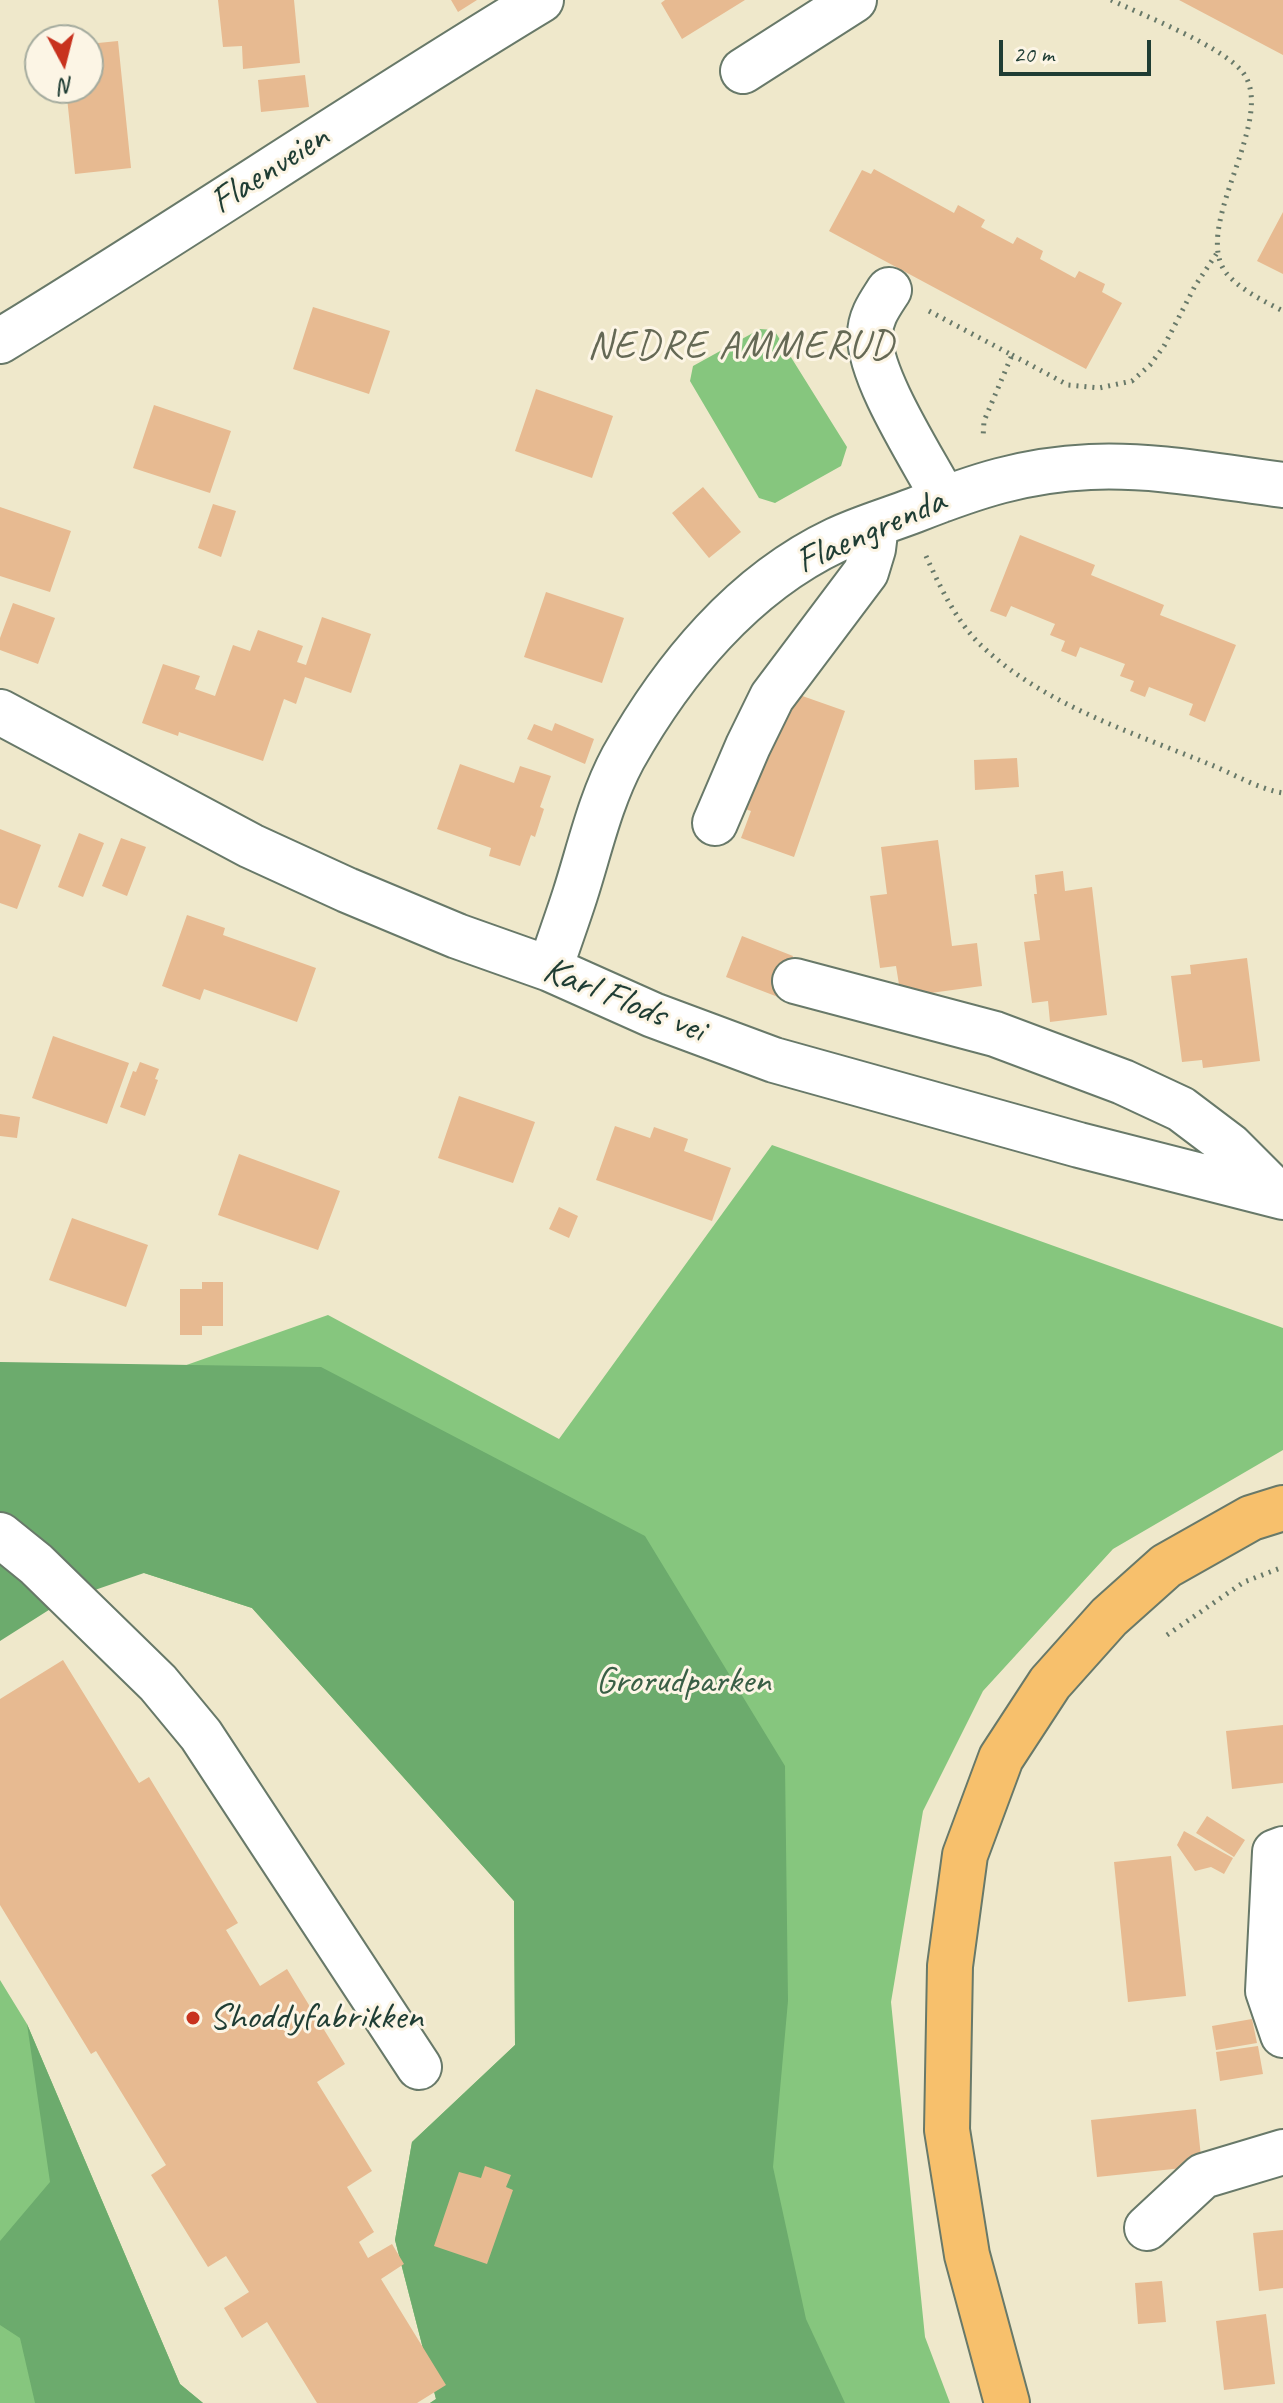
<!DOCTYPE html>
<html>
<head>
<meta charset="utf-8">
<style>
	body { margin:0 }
	#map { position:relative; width:1283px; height:2403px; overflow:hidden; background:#efe8cb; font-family:Caveat,sans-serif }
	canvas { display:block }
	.north { position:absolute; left:24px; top:24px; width:80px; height:80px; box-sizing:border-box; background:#fcf5e5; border:2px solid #a4ab9e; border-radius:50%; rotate:173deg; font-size:22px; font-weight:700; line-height:32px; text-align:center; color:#1f3d34 }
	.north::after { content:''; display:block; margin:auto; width:28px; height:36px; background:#c8321e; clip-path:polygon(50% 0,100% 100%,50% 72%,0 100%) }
	.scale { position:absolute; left:999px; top:40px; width:152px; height:36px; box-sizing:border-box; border:4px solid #1f3d34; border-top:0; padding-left:10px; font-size:24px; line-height:28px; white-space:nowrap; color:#1f3d34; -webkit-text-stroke:6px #fcf5e5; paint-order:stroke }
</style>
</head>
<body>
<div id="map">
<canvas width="1283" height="2403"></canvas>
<div class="north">N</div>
<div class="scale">20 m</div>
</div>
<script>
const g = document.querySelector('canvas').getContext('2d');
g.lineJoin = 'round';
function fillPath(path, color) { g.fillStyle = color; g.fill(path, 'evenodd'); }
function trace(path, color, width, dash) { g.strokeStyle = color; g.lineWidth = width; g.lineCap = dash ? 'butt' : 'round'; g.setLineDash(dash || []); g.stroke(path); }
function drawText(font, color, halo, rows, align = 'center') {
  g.font = font + ' Caveat,sans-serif'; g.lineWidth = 6; g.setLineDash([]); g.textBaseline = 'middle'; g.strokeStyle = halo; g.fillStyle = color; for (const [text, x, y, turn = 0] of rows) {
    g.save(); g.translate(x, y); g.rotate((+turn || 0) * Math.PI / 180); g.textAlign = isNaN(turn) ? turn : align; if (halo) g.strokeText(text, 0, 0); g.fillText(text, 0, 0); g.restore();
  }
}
const green = new Path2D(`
	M 760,329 L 774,330 L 847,447 L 841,466 L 775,503 L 759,498 L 690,381 L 693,366 Z
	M 772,1145 L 1283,1328 L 1283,1450 L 1113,1549 L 983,1691 L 923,1811 L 891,2002 L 925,2337 L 950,2403 L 430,2403 L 436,2399 L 395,2240 L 412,2142 L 515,2045 L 514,1901 L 252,1608 L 144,1573 L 144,1380 L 328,1315 L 559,1439 Z
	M 0,1980 L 27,2024 L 180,2384 L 203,2403 L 0,2403 Z`);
const forest = new Path2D(`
	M 0,1362 L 321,1367 L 645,1536 L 785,1766 L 788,2001 L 773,2167 L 806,2319 L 845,2403 L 430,2403 L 436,2399 L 395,2240 L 412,2142 L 515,2045 L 514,1901 L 252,1608 L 144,1573 L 63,1601 L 0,1641 Z
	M 27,2024 L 180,2384 L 203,2403 L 35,2403 L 20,2338 L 0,2325 L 0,2241 L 50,2182 Z`);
const building = new Path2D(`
	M 218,0 L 294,0 L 300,63 L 243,69 L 242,46 L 223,47 Z
	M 451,0 L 477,0 L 458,12 Z
	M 665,0 L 745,0 L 682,39 L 661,3 Z
	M 1179,0 L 1283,0 L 1283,55 Z
	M 118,41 L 131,168 L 75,174 L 66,88 L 88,88 L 88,44 Z
	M 305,75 L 309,107 L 261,112 L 258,80 Z
	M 874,169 L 954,213 L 958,205 L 985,220 L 981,227 L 1013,244 L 1017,237 L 1043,251 L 1040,259 L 1075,278 L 1079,271 L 1105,284 L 1102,292 L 1122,303 L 1086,369 L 829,231 L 862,170 L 871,174 Z
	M 1283,212 L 1283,274 L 1257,261 Z
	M 313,307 L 390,331 L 369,394 L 293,369 Z
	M 536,389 L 613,416 L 592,478 L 515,451 Z
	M 154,405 L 231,431 L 210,493 L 133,468 Z
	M 703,487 L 741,532 L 709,558 L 672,513 Z
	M 213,504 L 236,511 L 221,557 L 198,548 Z
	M 0,507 L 71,531 L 50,592 L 0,576 Z
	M 1020,535 L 1095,565 L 1091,575 L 1164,605 L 1160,615 L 1236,645 L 1205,722 L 1189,715 L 1193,704 L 1149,687 L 1145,697 L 1130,691 L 1134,681 L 1120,676 L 1125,664 L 1080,647 L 1076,657 L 1061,651 L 1065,641 L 1050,635 L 1055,624 L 1011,606 L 1006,617 L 990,611 Z
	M 546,592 L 624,618 L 602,683 L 524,657 Z
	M 13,603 L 55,618 L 38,664 L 0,650 L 0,638 Z
	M 322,617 L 371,634 L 351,693 L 305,677 L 296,704 L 284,699 L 263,761 L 179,732 L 178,736 L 142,723 L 163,664 L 200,676 L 195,689 L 215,696 L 233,645 L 250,651 L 258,630 L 303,646 L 297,662 L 306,665 Z
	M 791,692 L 845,711 L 794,857 L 741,838 L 751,811 L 736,806 Z
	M 555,723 L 594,739 L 585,764 L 527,739 L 534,724 L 552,731 Z
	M 1017,758 L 1019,787 L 975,790 L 974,760 Z
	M 460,764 L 514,783 L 520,766 L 551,776 L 540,807 L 544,809 L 535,837 L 531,835 L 520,866 L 489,856 L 491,848 L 437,829 Z
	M 0,829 L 41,845 L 17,909 L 0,903 Z
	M 79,833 L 104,843 L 83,897 L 58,887 Z
	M 121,838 L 146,847 L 127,896 L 102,886 Z
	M 938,840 L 952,946 L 977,943 L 982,986 L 901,997 L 896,966 L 880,968 L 870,896 L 887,894 L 881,847 Z
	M 1063,871 L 1065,891 L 1092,887 L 1107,1015 L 1050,1022 L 1048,1001 L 1032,1003 L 1024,942 L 1040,940 L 1034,894 L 1037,894 L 1035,875 Z
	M 187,915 L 225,928 L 223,935 L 316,968 L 297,1022 L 204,989 L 200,1000 L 162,986 Z
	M 742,936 L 793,956 L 778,997 L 726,977 Z
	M 1247,958 L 1260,1061 L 1203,1068 L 1202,1060 L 1182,1062 L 1171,976 L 1191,974 L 1190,965 Z
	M 53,1036 L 129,1063 L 107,1124 L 32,1098 Z
	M 140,1062 L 159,1069 L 155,1079 L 158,1080 L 145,1116 L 120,1107 L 133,1071 L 136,1072 Z
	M 459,1096 L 535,1122 L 513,1183 L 438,1158 Z
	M 0,1114 L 20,1117 L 17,1138 L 0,1136 Z
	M 615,1126 L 650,1138 L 654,1127 L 688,1139 L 684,1151 L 731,1168 L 712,1221 L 596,1180 Z
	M 239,1154 L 340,1191 L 318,1250 L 218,1215 Z
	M 559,1207 L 578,1216 L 569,1238 L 549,1229 Z
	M 72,1218 L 148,1245 L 126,1307 L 49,1280 Z
	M 202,1282 L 223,1282 L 223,1326 L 202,1326 L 202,1335 L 180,1335 L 180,1289 L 202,1289 Z
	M 63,1660 L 139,1783 L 149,1777 L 238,1923 L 226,1930 L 260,1986 L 287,1969 L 345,2064 L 317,2082 L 372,2171 L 347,2187 L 374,2232 L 359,2242 L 368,2258 L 392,2244 L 404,2264 L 381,2279 L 446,2385 L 417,2403 L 317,2403 L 267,2322 L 242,2338 L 224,2308 L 249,2292 L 226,2256 L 208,2267 L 151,2175 L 166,2165 L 96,2051 L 91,2054 L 0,1905 L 0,1699 Z
	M 1283,1725 L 1283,1783 L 1232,1789 L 1226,1731 Z
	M 1207,1816 L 1245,1840 L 1234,1857 L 1196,1833 Z
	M 1184,1831 L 1233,1858 L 1224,1874 L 1211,1867 L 1195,1871 L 1177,1845 Z
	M 1171,1856 L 1186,1996 L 1128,2002 L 1114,1862 Z
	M 1252,2019 L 1257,2043 L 1216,2050 L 1212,2026 Z
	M 1258,2046 L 1263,2074 L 1220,2081 L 1216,2052 Z
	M 1196,2109 L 1202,2166 L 1097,2177 L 1091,2120 Z
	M 485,2166 L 511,2175 L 506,2187 L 513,2190 L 487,2264 L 434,2246 L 459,2172 L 481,2178 Z
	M 1283,2230 L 1283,2288 L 1259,2291 L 1253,2233 Z
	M 1162,2281 L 1166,2322 L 1138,2324 L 1135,2283 Z
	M 1266,2314 L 1275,2384 L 1224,2390 L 1216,2321 Z`);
const path = new Path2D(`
	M 1111,0 C 1145,16 1216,44 1240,69 C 1283,114 1188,227 1227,274 C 1242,291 1264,301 1283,311
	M 929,311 L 1012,355 L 984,421 L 983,438
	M 1012,355 L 1068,385 L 1099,388 L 1132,381 L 1150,365 L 1164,346 L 1195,286 L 1219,250
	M 926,556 C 941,589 958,625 985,649 C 1046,705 1133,733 1209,764 C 1232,773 1258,789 1283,793
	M 1167,1635 L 1244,1582 L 1283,1567`);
const minor = new Path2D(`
	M 743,71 L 854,0
	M 889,290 C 880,304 870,317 870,335 C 869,377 923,459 944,499
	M 0,341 C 182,230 359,110 541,0
	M 0,712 L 251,846 L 347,890 L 457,936 L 550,969 L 653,1015 L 774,1060 L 1079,1145 L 1283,1197
	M 715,823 L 748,746 L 772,697 L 866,572 L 873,549 L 876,525
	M 550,969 C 558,944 567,920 575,895 C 590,848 600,801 623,758 C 673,669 743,584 836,540 C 861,528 889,520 915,510 C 976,486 1024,470 1090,467 C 1154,464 1220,477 1283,485
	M 795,981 L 995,1034 L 1123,1082 L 1181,1109 L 1230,1146 L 1279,1195
	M 0,1535 L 36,1564 L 158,1683 L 201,1735 L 419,2067
	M 1283,1849 L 1275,1852 L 1268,1991 L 1283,2035
	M 1147,2228 L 1203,2176 L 1283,2152`);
const highway = new Path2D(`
	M 1007,2403 L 967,2255 L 947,2130 L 950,1966 L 965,1855 L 1001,1758 L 1050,1683 L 1109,1617 L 1166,1566 L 1251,1518 L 1283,1508`);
const markers = [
	[193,2018,8,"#c8321e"]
];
const streetNames = [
	["Flaenveien",270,170,-33],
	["Flaengrenda",871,532,-24],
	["Karl Flods vei",624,1001,22]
];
const parkNames = [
	["Grorudparken",683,1682]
];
const poiNames = [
	["Shoddyfabrikken",209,2018]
];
const neighbourhoodNames = [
	["NEDRE AMMERUD",741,347]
];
fillPath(green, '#86c67e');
fillPath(forest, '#6cab6d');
fillPath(building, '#e7ba91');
trace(minor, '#687969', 48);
trace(highway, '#687969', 48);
trace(path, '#687969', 5, [2, 6]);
trace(minor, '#fff', 44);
trace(highway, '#f7c06c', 44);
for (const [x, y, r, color] of markers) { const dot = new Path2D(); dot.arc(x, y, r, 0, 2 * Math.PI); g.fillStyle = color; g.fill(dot); trace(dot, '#fcf5e5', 3); }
drawText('38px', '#1f3d34', '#fcf5e5', streetNames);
drawText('38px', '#395f46', '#fcf5e5', parkNames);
drawText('38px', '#1f3d34', '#fcf5e5', poiNames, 'left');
g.letterSpacing = '2px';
drawText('40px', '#656955', '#fcf5e5', neighbourhoodNames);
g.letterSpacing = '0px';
</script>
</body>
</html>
